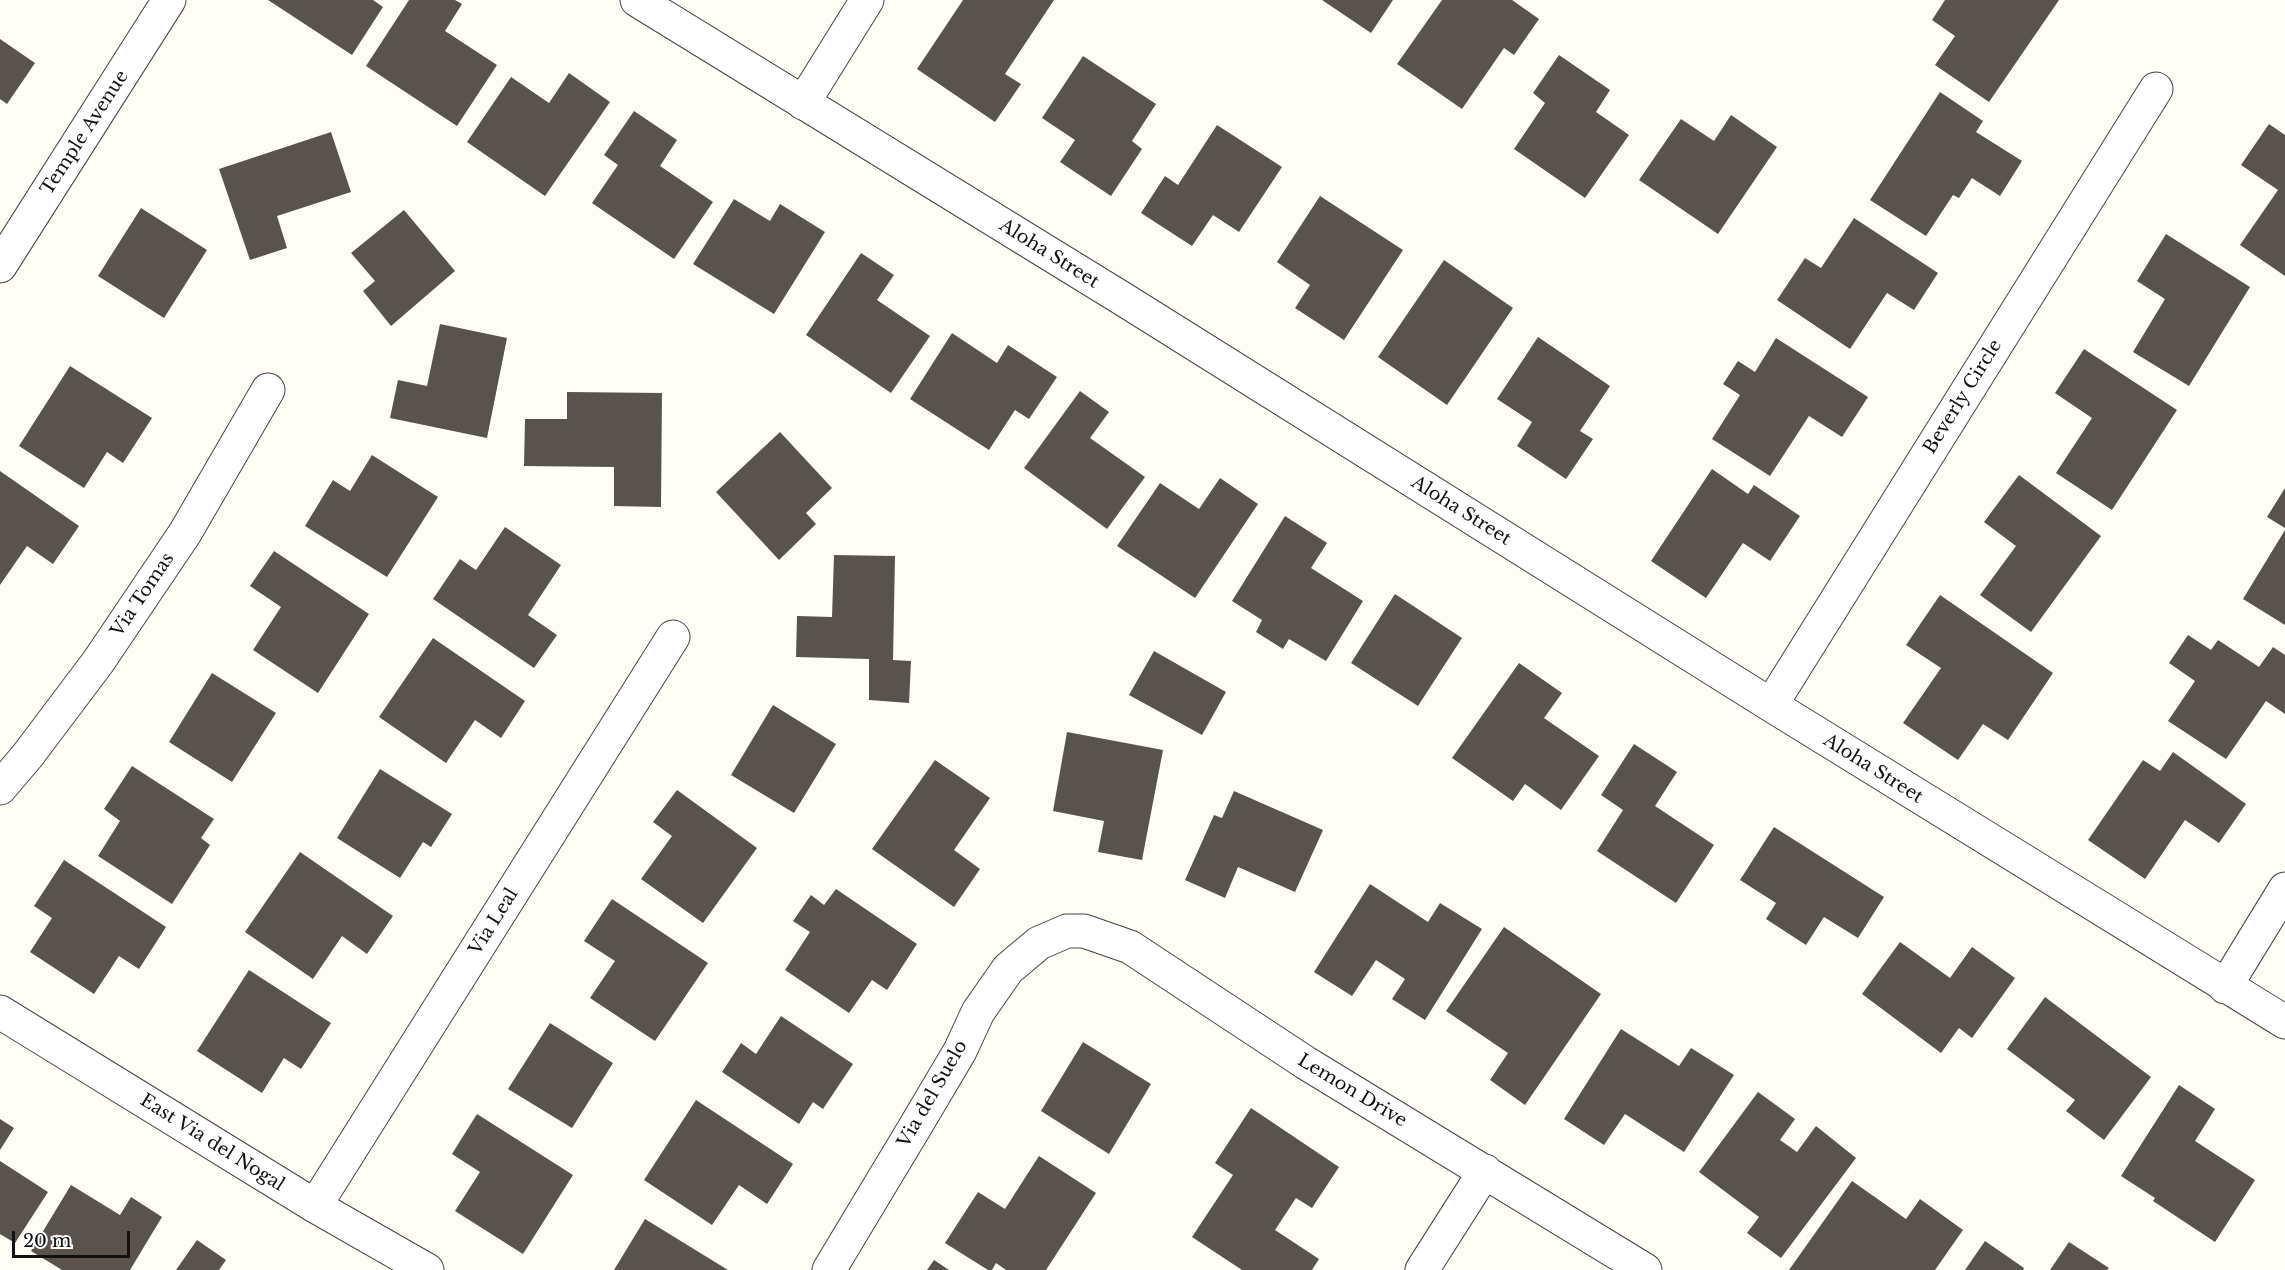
<!DOCTYPE html>
<html>
<head>
<meta charset="utf-8">
<style>
	body { margin:0 }
	#map { position:relative; width:2285px; height:1270px; overflow:hidden; background:#fffdf5; font-family:"Libre Baskerville",serif }
	canvas { display:block }
	.scale { position:absolute; left:12px; top:1231px; width:118px; height:27px; box-sizing:border-box; border:3px solid #111; border-top:0; padding-left:8px; font-size:18px; line-height:21px; white-space:nowrap; color:#111; -webkit-text-stroke:4px #fff; paint-order:stroke }
</style>
</head>
<body>
<div id="map">
<canvas width="2285" height="1270"></canvas>
<div class="scale">20 m</div>
</div>
<script>
const g = document.querySelector('canvas').getContext('2d');
g.lineJoin = 'round';
function fillPath(path, color) { g.fillStyle = color; g.fill(path, 'evenodd'); }
function trace(path, color, width, dash) { g.strokeStyle = color; g.lineWidth = width; g.lineCap = dash ? 'butt' : 'round'; g.setLineDash(dash || []); g.stroke(path); }
function drawText(font, color, halo, rows, align = 'center') {
  g.font = font + ' "Libre Baskerville",serif'; g.lineWidth = 6; g.setLineDash([]); g.textBaseline = 'middle'; g.strokeStyle = halo; g.fillStyle = color; for (const [text, x, y, turn = 0] of rows) {
    g.save(); g.translate(x, y); g.rotate((+turn || 0) * Math.PI / 180); g.textAlign = isNaN(turn) ? turn : align; if (halo) g.strokeText(text, 0, 0); g.fillText(text, 0, 0); g.restore();
  }
}
const building = new Path2D(`
	M 268,0 L 373,0 L 383,7 L 352,55 Z
	M 409,0 L 455,0 L 462,4 L 445,31 L 497,65 L 457,126 L 366,66 Z
	M 963,0 L 1054,0 L 1005,74 L 1021,84 L 995,122 L 917,69 Z
	M 1322,0 L 1393,0 L 1371,33 Z
	M 1442,0 L 1512,0 L 1539,19 L 1514,55 L 1504,48 L 1462,109 L 1397,64 Z
	M 1945,0 L 2059,0 L 1989,102 L 1935,65 L 1955,36 L 1932,20 Z
	M 0,39 L 35,63 L 7,104 L 0,99 Z
	M 1559,55 L 1610,90 L 1596,112 L 1629,135 L 1585,198 L 1514,149 L 1545,103 L 1533,93 Z
	M 1083,56 L 1156,104 L 1132,141 L 1142,149 L 1111,196 L 1060,162 L 1075,140 L 1042,118 Z
	M 569,73 L 610,102 L 545,196 L 467,142 L 511,77 L 549,103 Z
	M 1940,92 L 1983,121 L 1976,132 L 2022,161 L 2000,196 L 1972,178 L 1959,198 L 1953,195 L 1926,236 L 1870,200 Z
	M 634,111 L 677,140 L 660,166 L 713,202 L 674,259 L 592,203 L 618,165 L 604,155 Z
	M 1731,115 L 1777,147 L 1718,234 L 1639,180 L 1681,119 L 1714,141 Z
	M 2269,124 L 2285,135 L 2285,276 L 2240,245 L 2278,190 L 2241,165 Z
	M 1217,125 L 1282,167 L 1239,232 L 1213,215 L 1192,246 L 1141,213 L 1165,176 L 1178,185 Z
	M 331,132 L 351,192 L 277,216 L 287,248 L 250,260 L 219,169 Z
	M 1320,196 L 1403,250 L 1344,340 L 1295,308 L 1310,285 L 1277,262 Z
	M 734,199 L 770,221 L 780,204 L 825,232 L 774,314 L 693,264 Z
	M 141,208 L 207,250 L 164,318 L 98,276 Z
	M 404,210 L 455,271 L 391,326 L 363,291 L 375,281 L 351,253 Z
	M 1854,218 L 1938,273 L 1914,310 L 1887,293 L 1850,349 L 1777,300 L 1805,258 L 1821,268 Z
	M 2166,234 L 2250,287 L 2189,386 L 2133,352 L 2165,299 L 2137,281 Z
	M 861,253 L 894,275 L 877,300 L 930,336 L 891,393 L 806,335 Z
	M 1444,260 L 1513,308 L 1447,405 L 1378,357 Z
	M 440,324 L 507,338 L 487,438 L 390,418 L 398,380 L 427,386 Z
	M 952,333 L 997,363 L 1008,345 L 1057,377 L 1029,419 L 1015,410 L 989,450 L 910,399 Z
	M 1538,337 L 1610,386 L 1580,431 L 1593,439 L 1566,479 L 1517,446 L 1532,422 L 1497,399 Z
	M 1776,338 L 1868,397 L 1842,437 L 1809,416 L 1770,476 L 1712,439 L 1740,395 L 1723,384 L 1738,361 L 1755,372 Z
	M 2084,349 L 2177,410 L 2112,510 L 2056,473 L 2092,418 L 2055,393 Z
	M 70,366 L 152,418 L 123,463 L 107,452 L 84,488 L 19,446 Z
	M 1080,391 L 1109,412 L 1090,438 L 1145,477 L 1107,529 L 1024,468 Z
	M 567,392 L 662,393 L 661,507 L 614,506 L 614,467 L 524,466 L 525,419 L 567,419 Z
	M 780,432 L 832,488 L 806,513 L 816,524 L 779,560 L 716,492 Z
	M 372,455 L 438,497 L 387,577 L 305,526 L 333,480 L 350,491 Z
	M 1712,469 L 1748,494 L 1754,485 L 1800,516 L 1770,561 L 1743,543 L 1706,598 L 1651,561 Z
	M 0,471 L 79,526 L 53,564 L 27,546 L 0,585 Z
	M 2019,475 L 2101,536 L 2031,632 L 1980,595 L 2016,546 L 1984,522 Z
	M 1220,478 L 1258,504 L 1195,598 L 1117,546 L 1160,483 L 1199,509 Z
	M 2285,488 L 2285,528 L 2267,517 Z
	M 1285,516 L 1327,543 L 1311,568 L 1363,601 L 1326,661 L 1289,639 L 1283,649 L 1256,632 L 1262,620 L 1232,601 Z
	M 505,527 L 561,565 L 528,615 L 557,635 L 534,668 L 433,599 L 460,559 L 476,570 Z
	M 2285,530 L 2285,625 L 2243,599 Z
	M 274,551 L 369,614 L 318,693 L 253,650 L 281,607 L 250,586 Z
	M 834,555 L 895,556 L 893,660 L 911,661 L 909,703 L 869,700 L 869,659 L 796,657 L 797,616 L 832,617 Z
	M 1395,594 L 1462,638 L 1418,706 L 1351,663 Z
	M 1940,595 L 2053,673 L 2008,740 L 1983,724 L 1958,760 L 1903,723 L 1941,668 L 1906,645 Z
	M 2188,635 L 2211,650 L 2218,640 L 2259,667 L 2273,647 L 2285,655 L 2285,714 L 2266,701 L 2226,759 L 2168,721 L 2195,681 L 2169,663 Z
	M 433,638 L 525,701 L 501,738 L 475,720 L 446,763 L 379,717 Z
	M 1154,651 L 1226,692 L 1202,735 L 1129,695 Z
	M 1519,663 L 1562,693 L 1544,718 L 1599,756 L 1561,810 L 1525,784 L 1513,801 L 1452,758 Z
	M 212,673 L 276,713 L 232,782 L 169,742 Z
	M 773,705 L 836,744 L 794,813 L 731,775 Z
	M 1067,732 L 1163,750 L 1142,860 L 1098,852 L 1104,821 L 1053,811 Z
	M 1634,744 L 1677,772 L 1655,806 L 1714,845 L 1676,903 L 1597,851 L 1623,810 L 1601,795 Z
	M 2173,752 L 2246,804 L 2219,843 L 2185,820 L 2145,879 L 2088,840 L 2143,760 L 2160,771 Z
	M 935,760 L 990,798 L 954,850 L 980,869 L 954,907 L 872,849 Z
	M 132,766 L 214,819 L 201,838 L 210,845 L 172,904 L 98,856 L 120,821 L 104,809 Z
	M 380,769 L 452,814 L 431,847 L 423,842 L 400,878 L 337,838 Z
	M 677,790 L 757,848 L 703,923 L 641,879 L 672,836 L 653,822 Z
	M 1234,791 L 1323,830 L 1295,892 L 1238,867 L 1225,898 L 1185,880 L 1214,815 L 1222,818 Z
	M 1774,827 L 1884,897 L 1858,938 L 1824,917 L 1806,945 L 1766,919 L 1776,903 L 1740,880 Z
	M 300,852 L 393,916 L 367,954 L 342,936 L 313,979 L 245,932 Z
	M 64,860 L 166,927 L 139,969 L 119,956 L 94,994 L 30,952 L 52,918 L 34,906 Z
	M 1370,884 L 1428,922 L 1440,903 L 1482,929 L 1425,1020 L 1392,999 L 1405,979 L 1376,960 L 1352,996 L 1314,972 Z
	M 836,889 L 917,944 L 887,990 L 872,980 L 849,1013 L 785,970 L 810,932 L 793,921 L 811,895 L 824,905 Z
	M 612,899 L 708,963 L 655,1041 L 590,998 L 615,961 L 584,941 Z
	M 1504,927 L 1601,994 L 1525,1105 L 1490,1080 L 1508,1053 L 1446,1011 Z
	M 1900,942 L 1950,978 L 1972,947 L 2015,978 L 1972,1038 L 1959,1028 L 1941,1053 L 1862,994 Z
	M 249,970 L 331,1023 L 301,1069 L 284,1058 L 262,1093 L 197,1051 Z
	M 2045,997 L 2151,1077 L 2104,1140 L 2066,1111 L 2075,1100 L 2007,1049 Z
	M 781,1016 L 853,1064 L 823,1109 L 813,1102 L 799,1124 L 722,1072 L 741,1043 L 756,1054 Z
	M 550,1023 L 613,1063 L 572,1128 L 508,1089 Z
	M 1621,1029 L 1679,1066 L 1691,1048 L 1734,1075 L 1684,1152 L 1625,1114 L 1604,1145 L 1564,1119 Z
	M 1083,1042 L 1151,1084 L 1109,1154 L 1041,1111 Z
	M 2179,1085 L 2215,1109 L 2195,1141 L 2255,1180 L 2215,1242 L 2153,1201 L 2155,1198 L 2121,1176 Z
	M 1758,1092 L 1795,1119 L 1780,1140 L 1797,1152 L 1816,1126 L 1856,1158 L 1781,1258 L 1747,1233 L 1759,1217 L 1699,1172 Z
	M 696,1100 L 793,1164 L 767,1204 L 739,1185 L 712,1225 L 644,1180 Z
	M 1251,1108 L 1339,1167 L 1312,1208 L 1296,1198 L 1275,1230 L 1319,1259 L 1312,1270 L 1242,1270 L 1192,1237 L 1233,1175 L 1215,1163 Z
	M 477,1114 L 573,1175 L 523,1254 L 455,1211 L 480,1172 L 452,1154 Z
	M 0,1119 L 14,1128 L 0,1150 Z
	M 1039,1156 L 1096,1193 L 1046,1270 L 1006,1270 L 996,1263 L 992,1270 L 988,1270 L 945,1243 L 978,1192 L 1005,1209 Z
	M 0,1161 L 48,1192 L 15,1243 L 0,1234 Z
	M 1852,1181 L 1906,1219 L 1920,1199 L 1963,1230 L 1935,1270 L 1789,1270 Z
	M 71,1185 L 120,1215 L 131,1197 L 162,1217 L 130,1270 L 62,1270 L 31,1251 Z
	M 645,1219 L 728,1270 L 614,1270 Z
	M 197,1240 L 226,1260 L 219,1270 L 176,1270 Z
	M 1985,1241 L 2024,1268 L 2023,1270 L 1965,1270 Z
	M 2069,1242 L 2109,1268 L 2107,1270 L 2050,1270 Z
	M 934,1260 L 949,1270 L 927,1270 Z`);
const minor = new Path2D(`
	M 637,0 L 1123,299 L 1771,705 L 2285,1022
	M 803,103 L 867,0
	M 0,266 L 169,0
	M 1771,705 L 2156,89
	M 0,788 L 28,755 L 98,662 L 185,533 L 268,390
	M 2225,987 L 2285,889
	M 0,1012 L 315,1206 L 427,1270
	M 315,1206 L 673,637
	M 829,1270 L 915,1127 L 960,1051 L 978,1012 L 1008,969 L 1039,943 L 1067,931 L 1084,931 L 1130,947 L 1306,1063 L 1645,1270
	M 1422,1270 L 1485,1171`);
const streetNames = [
	["Temple Avenue",85,133,-57],
	["Aloha Street",1049,254,32],
	["Beverly Circle",1963,397,-58],
	["Aloha Street",1461,511,32],
	["Via Tomas",143,595,-56],
	["Aloha Street",1873,769,32],
	["Via Leal",494,922,-58],
	["Lemon Drive",1352,1091,31],
	["Via del Suelo",933,1094,-60],
	["East Via del Nogal",212,1143,32]
];
fillPath(building, '#5a524d');
trace(minor, '#444', 35);
trace(minor, '#fff', 33);
drawText('18px', '#111', '#fff', streetNames);
</script>
</body>
</html>
